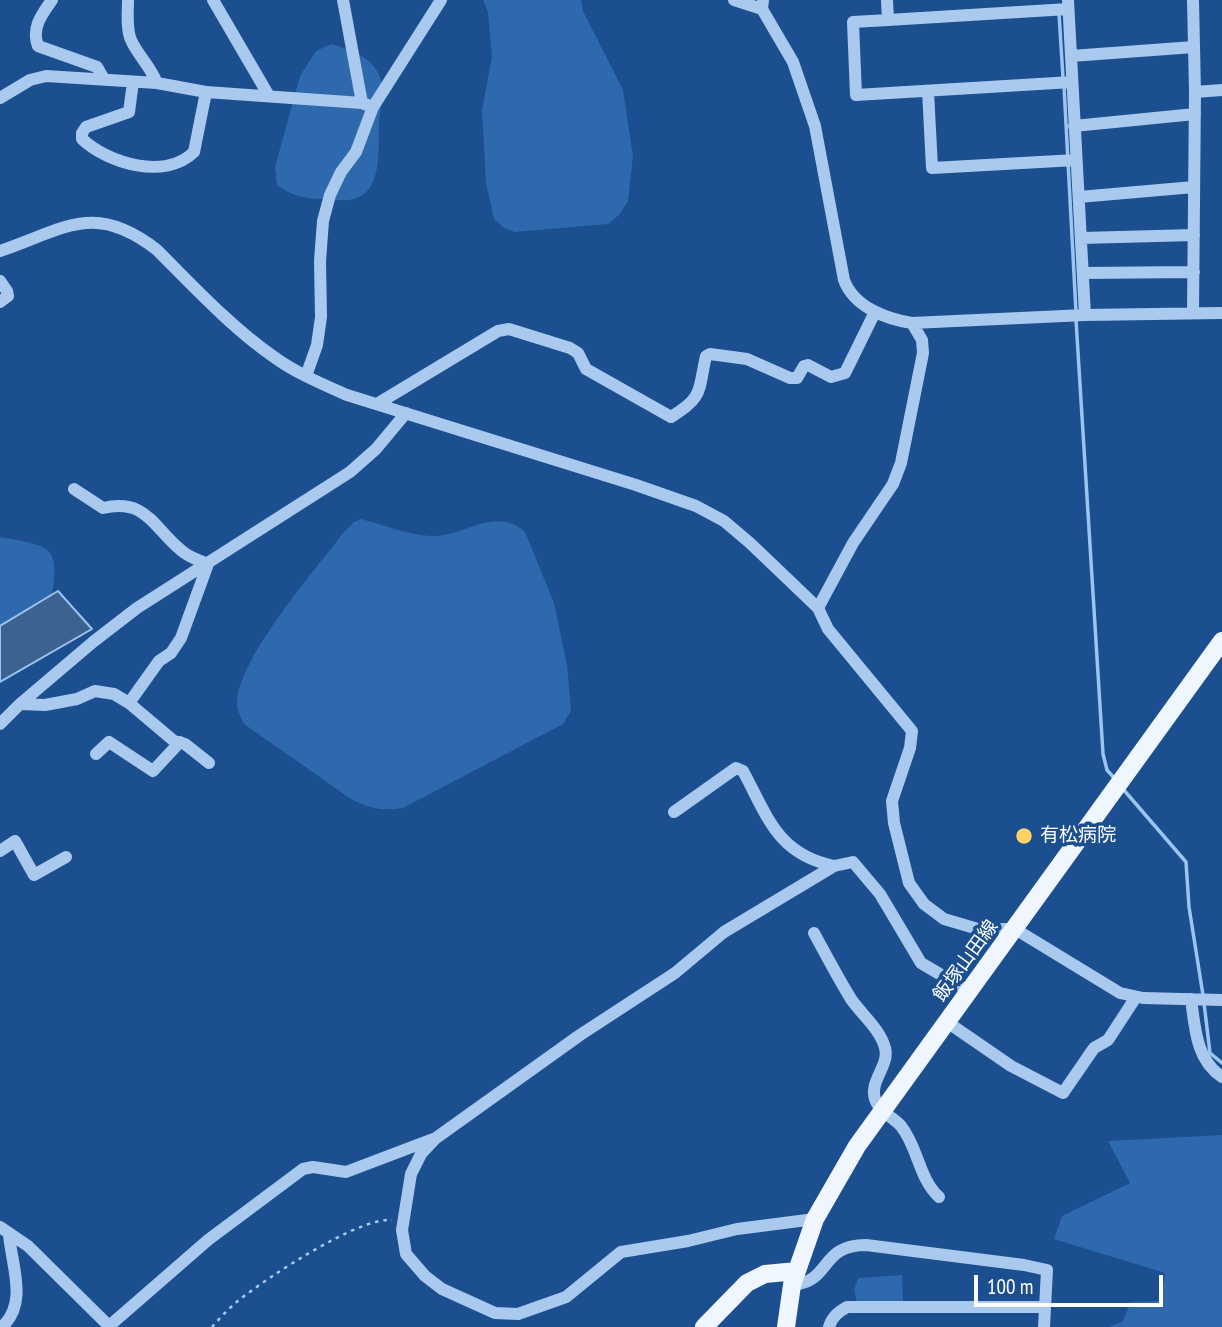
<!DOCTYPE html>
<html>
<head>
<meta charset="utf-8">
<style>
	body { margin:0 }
	#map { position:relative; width:1222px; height:1327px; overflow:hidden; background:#1b4f8f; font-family:"PT Sans Narrow",sans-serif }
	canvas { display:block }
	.scale { position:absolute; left:974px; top:1275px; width:189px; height:32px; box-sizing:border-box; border:4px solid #fff; border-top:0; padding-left:9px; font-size:21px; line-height:24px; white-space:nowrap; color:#fff; -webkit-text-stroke:5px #1b4f8f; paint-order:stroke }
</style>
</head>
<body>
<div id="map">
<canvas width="1222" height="1327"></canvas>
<div class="scale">100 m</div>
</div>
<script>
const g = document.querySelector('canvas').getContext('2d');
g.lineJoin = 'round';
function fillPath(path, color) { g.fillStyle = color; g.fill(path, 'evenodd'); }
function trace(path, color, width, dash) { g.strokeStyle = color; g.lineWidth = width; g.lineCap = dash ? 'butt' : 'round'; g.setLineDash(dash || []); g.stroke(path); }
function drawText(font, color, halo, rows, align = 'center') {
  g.font = font + ' "PT Sans Narrow","Noto Sans JP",sans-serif'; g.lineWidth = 7; g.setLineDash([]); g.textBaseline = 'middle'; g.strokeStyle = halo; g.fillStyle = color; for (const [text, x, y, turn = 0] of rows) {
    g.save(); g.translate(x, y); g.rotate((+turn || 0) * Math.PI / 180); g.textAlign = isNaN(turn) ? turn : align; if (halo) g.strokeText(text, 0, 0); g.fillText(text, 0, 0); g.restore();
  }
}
const green = new Path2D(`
	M 483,0 L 581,0 L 583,11 L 623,90 L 633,156 L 628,201 L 619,215 L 608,224 L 515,232 L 504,228 L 494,219 L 486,183 L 482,110 L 492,57 L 488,12 Z
	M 331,44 C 350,50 371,56 379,75 C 386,88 380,109 379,123 C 378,144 383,186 359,197 C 350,202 337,200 327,199 C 307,199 293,197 277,185 L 275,167 L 300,76 L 316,51 Z
	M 361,519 C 384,525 408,535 431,536 C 464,537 496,505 525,532 L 554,603 L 567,665 L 571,711 L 563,724 L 403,808 C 381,811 371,809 351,799 L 244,724 C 241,718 237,710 237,704 C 237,659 316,569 344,532 L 354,522 Z
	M 0,537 C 54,547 60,545 51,603 L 0,632 Z
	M 1222,1135 L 1222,1327 L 1110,1327 L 1123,1321 L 1131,1302 L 1161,1301 L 1165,1273 L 1054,1239 L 1062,1216 L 1130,1183 L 1108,1141 Z
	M 902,1275 L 903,1302 L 857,1302 L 854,1290 L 858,1278 Z`);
const water = new Path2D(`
	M 58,591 L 92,629 L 0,682 L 0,626 Z`);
const stream = new Path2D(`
	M 1059,13 L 1063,78
	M 1064,86 L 1076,312
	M 1076,320 L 1103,754 L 1107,770 L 1116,780
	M 1123,789 L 1186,862 L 1189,907 L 1203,995
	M 1204,1003 L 1210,1053 L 1222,1063`);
const path = new Path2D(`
	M 212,1327 C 220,1318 229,1308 239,1300 C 267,1278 358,1217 392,1220`);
const minor = new Path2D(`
	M 52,0 C 42,14 31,28 38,46 L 97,67 L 104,79
	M 128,0 C 128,13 126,28 131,40 C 137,54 150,66 157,83
	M 213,0 L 269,96
	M 343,0 L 362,103
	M 734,0 L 762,9
	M 763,0 L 762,9 L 793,62 L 815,126 L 844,280 C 854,307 886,319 912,323 L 1085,315 L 1222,313
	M 887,0 L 888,20 L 853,22 L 856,95 L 1072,82
	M 1068,0 L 1085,315
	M 1193,0 L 1195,92 L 1193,313
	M 888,20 L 1068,9
	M 1071,56 L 1194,47
	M 133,82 L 129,112 L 86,127 L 82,133 L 82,139 C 109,164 165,180 194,152 L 206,92
	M 928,91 L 932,168 L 1076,160
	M 1195,92 L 1222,90
	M 0,98 L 30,80 L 46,76 L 157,83 L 206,92 L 362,103 L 373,107
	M 1074,126 L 1195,114
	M 1079,197 L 1194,187
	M 1081,238 L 1194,235
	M 0,251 C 65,229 94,201 157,250 C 194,287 231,327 274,357 C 296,373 322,384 347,395 L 636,485 L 696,506 L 724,521 L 750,543 L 818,608 L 828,629 L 912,731 L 910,748 L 892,801 L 894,823 L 909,883 L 924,904 L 944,919 L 978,929 L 1015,929 L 1120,993 L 1143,998 L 1222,1000
	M 1083,273 L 1194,272
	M 0,281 L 7,291 L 8,296 L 0,302
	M 306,376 L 317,345 L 321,317 L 320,261 L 323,221 L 330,195 L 341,172 L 356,152 L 373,107 L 441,0
	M 377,404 L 498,331 L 509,329 L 570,348 L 578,353 L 586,369 L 671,417 C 704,397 698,391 706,356 L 710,354 L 747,359 L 790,378 L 797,378 L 804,366 L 808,365 L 831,377 L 845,373 L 875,312
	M 74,489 L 103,508 C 147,498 153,528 182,551 C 190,558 199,560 208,564 L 181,638 L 171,653 L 159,661 L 129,703
	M 818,608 L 853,543 L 893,484 L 901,463 L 923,353 L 922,340 L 912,323
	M 20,704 L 45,705 L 77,699 L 95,691 L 114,694 L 129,703 L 174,741 L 185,744 L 209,763
	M 0,724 L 20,704 L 93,642 L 137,608 L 350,472 L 376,449 L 406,413
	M 96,754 L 109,742 L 153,771 L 180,742
	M 674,812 L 736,768 L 743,771 C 768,817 777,854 834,866
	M 0,851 L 15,841 L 34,875 L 66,857
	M 814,933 C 826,955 838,978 851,999 C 862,1015 880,1029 885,1048 C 890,1065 869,1081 875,1099 C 879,1112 893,1117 901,1126 C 918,1147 919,1179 939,1197
	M 1191,999 C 1195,1028 1196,1060 1222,1077
	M 947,1022 L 1011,1066 L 1063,1093 L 1094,1048 L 1108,1040 L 1136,997
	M 815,1219 L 737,1229 L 688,1241 L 621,1252 L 566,1297 L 518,1314 L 495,1313 L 442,1289 L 425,1276 L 406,1254 L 402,1230 L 411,1174 L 421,1154 L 436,1138 L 580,1035 L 675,973 L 724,932 L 834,866 L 853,862 L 880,894 L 921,963 L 970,992
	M 0,1227 L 28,1246 L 109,1326
	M 792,1285 C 832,1282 819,1245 866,1245 L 1024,1265 L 1047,1270 L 1044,1327
	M 2,1327 C 28,1303 12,1267 9,1235
	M 108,1327 L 208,1240 L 303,1169 L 313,1167 L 346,1172 L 433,1139
	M 829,1327 C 832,1317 838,1312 847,1307 L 1045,1307`);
const major = new Path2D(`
	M 704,1327 L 747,1283 L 765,1274 L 797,1271
	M 786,1327 L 792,1285 L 815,1219 L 857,1146 L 1222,641`);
const markers = [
	[1024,836,9,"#ffd166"]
];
const poiNames = [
	["有松病院",1040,836]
];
const streetNames = [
	["飯塚山田線",966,961,-54]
];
fillPath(green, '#2e69ad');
fillPath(water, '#3c6290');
trace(water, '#9cc4f0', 2);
trace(stream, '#9cc4f0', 3.5);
trace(path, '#a9c9ee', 2.5, [3.5, 5]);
trace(minor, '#a9c9ee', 12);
trace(major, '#f0f6ff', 18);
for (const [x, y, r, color] of markers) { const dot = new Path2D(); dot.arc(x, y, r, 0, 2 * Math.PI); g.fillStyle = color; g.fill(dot); trace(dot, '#1b4f8f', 2.5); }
drawText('19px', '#fff', '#1b4f8f', poiNames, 'left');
drawText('19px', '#fff', '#1b4f8f', streetNames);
</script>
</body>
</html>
